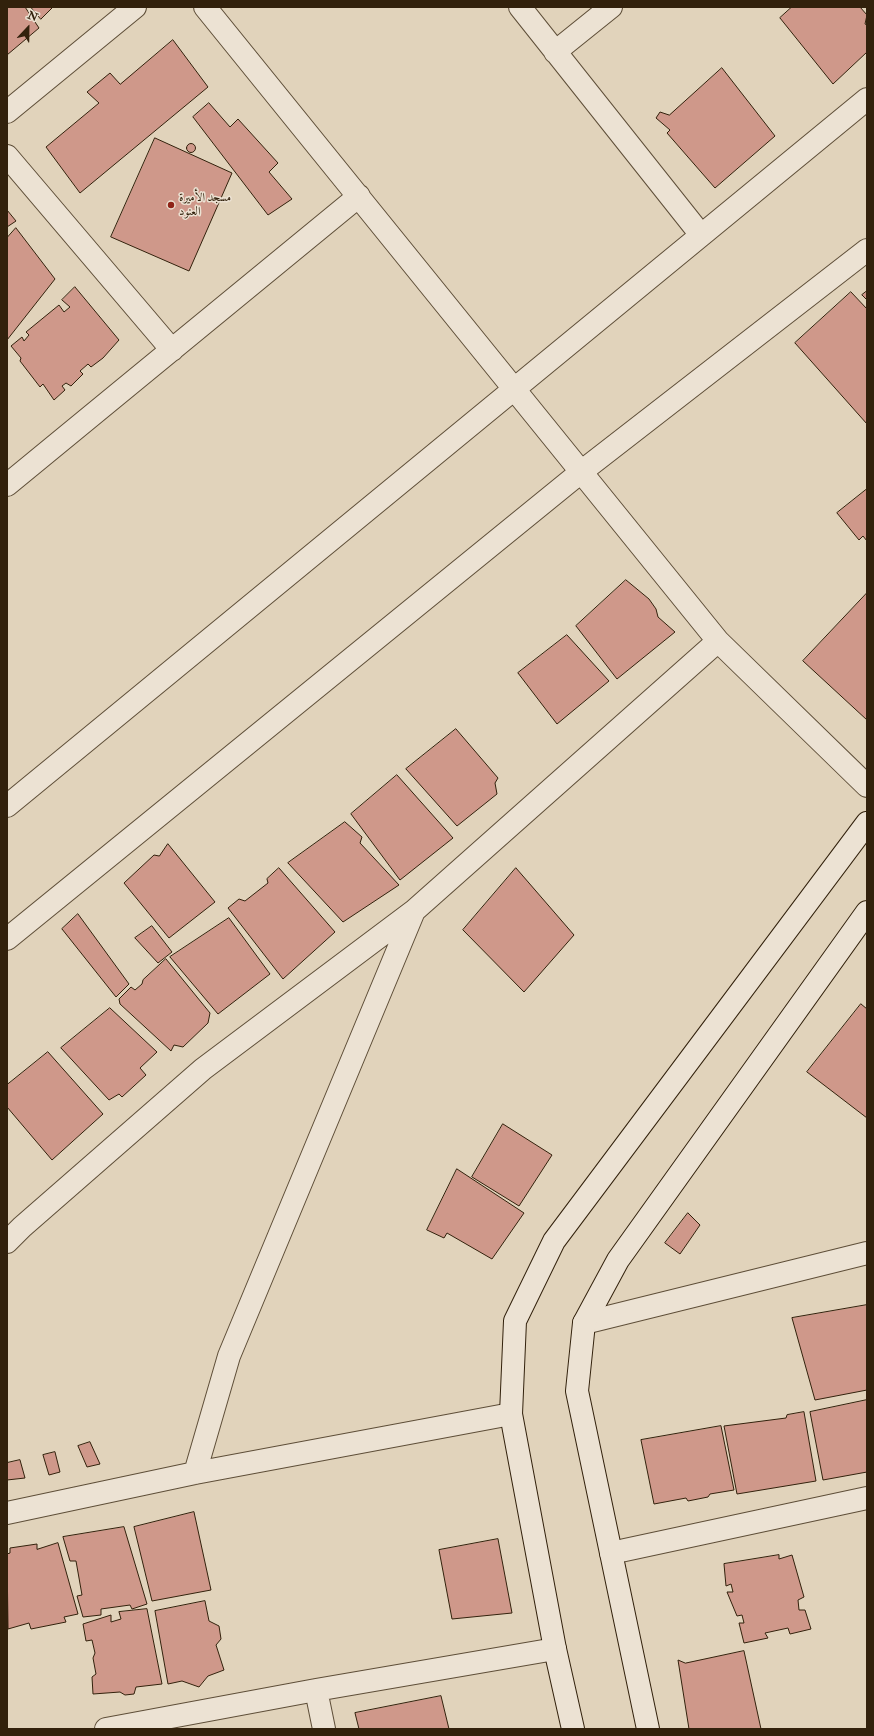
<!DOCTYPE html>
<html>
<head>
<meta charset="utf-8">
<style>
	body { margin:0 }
	#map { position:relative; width:874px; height:1736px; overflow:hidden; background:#e1d3bb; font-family:"IM FELL Double Pica",serif }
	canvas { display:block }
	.frame { position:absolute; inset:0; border:8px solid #32210c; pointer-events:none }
	.north { position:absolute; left:8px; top:8px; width:40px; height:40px; -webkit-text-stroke:3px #ece2d3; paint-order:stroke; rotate:22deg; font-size:11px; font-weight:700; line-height:16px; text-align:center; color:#32210c }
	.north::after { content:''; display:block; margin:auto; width:14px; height:18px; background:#32210c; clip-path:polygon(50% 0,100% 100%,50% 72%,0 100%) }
</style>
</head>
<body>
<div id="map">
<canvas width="874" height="1736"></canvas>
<div class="frame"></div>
<div class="north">N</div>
</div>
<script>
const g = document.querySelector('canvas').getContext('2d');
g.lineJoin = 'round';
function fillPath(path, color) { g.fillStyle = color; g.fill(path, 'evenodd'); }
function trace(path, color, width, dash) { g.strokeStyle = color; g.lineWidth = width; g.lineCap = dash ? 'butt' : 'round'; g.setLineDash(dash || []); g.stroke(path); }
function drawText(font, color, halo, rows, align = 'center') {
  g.font = font + ' "IM FELL Double Pica",Amiri,serif'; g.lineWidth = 3; g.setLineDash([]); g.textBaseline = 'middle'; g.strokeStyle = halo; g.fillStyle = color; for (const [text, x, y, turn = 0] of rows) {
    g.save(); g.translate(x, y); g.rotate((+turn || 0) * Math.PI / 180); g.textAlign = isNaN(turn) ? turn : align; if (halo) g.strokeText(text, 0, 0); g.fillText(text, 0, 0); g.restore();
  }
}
const building = new Path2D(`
	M 7,7 L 25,7 L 39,28 L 7,55 Z
	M 31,7 L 53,7 L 41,19 Z
	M 792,7 L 860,7 L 867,15 L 865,24 L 867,25 L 867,52 L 833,84 L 780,18 Z
	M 173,40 L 208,87 L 80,193 L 46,147 L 99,103 L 87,92 L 110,73 L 120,84 Z
	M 722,68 L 775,136 L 715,188 L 667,133 L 670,130 L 656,118 L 660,112 L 669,115 Z
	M 209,103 L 230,127 L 238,119 L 278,163 L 269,172 L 292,199 L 268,215 L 193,117 Z
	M 155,138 L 232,173 L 189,271 L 111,237 Z
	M186.5 148a4.5 4.5 0 1 1 9 0a4.5 4.5 0 1 1-9 0Z
	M 7,210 L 16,221 L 7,227 Z
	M 16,228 L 55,279 L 7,340 L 7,238 Z
	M 75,287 L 119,340 L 103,358 L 91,367 L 88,364 L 80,371 L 83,374 L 71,386 L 66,383 L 62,386 L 65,390 L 54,400 L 43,384 L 40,387 L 20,361 L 21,358 L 11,346 L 22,337 L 24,341 L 29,335 L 26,332 L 59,305 L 64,312 L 70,307 L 62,300 Z
	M 867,291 L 867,300 L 862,295 Z
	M 851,292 L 867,309 L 867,424 L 795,343 Z
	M 867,489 L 867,541 L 863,536 L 859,540 L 837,513 Z
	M 626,580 L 649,599 L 656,609 L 658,617 L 675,632 L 617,679 L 576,626 Z
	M 867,593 L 867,720 L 803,661 Z
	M 567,635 L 609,681 L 557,724 L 518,673 Z
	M 456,729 L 498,778 L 495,783 L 497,794 L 457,826 L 406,769 Z
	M 397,775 L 453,838 L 400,880 L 351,814 Z
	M 345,822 L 362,837 L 360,843 L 399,885 L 343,922 L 288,863 Z
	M 168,844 L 215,902 L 169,938 L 124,883 L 154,855 L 159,856 Z
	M 279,868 L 335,932 L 283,979 L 228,908 L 239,899 L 245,901 L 268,883 L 267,879 Z
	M 516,868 L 574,935 L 524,992 L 463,930 Z
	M 78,914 L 129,984 L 116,997 L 62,929 Z
	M 229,918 L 270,974 L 218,1014 L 170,957 Z
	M 152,926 L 172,952 L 158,963 L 135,938 Z
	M 166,959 L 210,1013 L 208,1023 L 183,1047 L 174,1045 L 171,1051 L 120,1004 L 119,999 L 131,987 L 135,990 L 142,984 L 143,980 Z
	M 861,1004 L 867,1009 L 867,1118 L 807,1072 Z
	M 110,1008 L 157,1052 L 140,1068 L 146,1075 L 122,1097 L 119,1094 L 109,1100 L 61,1048 Z
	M 48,1052 L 103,1114 L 52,1160 L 7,1107 L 7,1085 Z
	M 503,1124 L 552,1155 L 519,1206 L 472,1177 Z
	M 457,1169 L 524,1213 L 492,1259 L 447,1233 L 444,1238 L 427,1230 Z
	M 688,1213 L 700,1225 L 680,1254 L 665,1243 Z
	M 867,1305 L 867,1390 L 815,1400 L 792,1318 Z
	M 867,1400 L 867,1472 L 823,1480 L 810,1412 Z
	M 804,1412 L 816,1481 L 737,1494 L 724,1426 L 786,1418 L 787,1415 Z
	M 721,1426 L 734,1490 L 710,1494 L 708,1497 L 688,1501 L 686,1498 L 654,1504 L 641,1440 Z
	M 90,1442 L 100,1464 L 87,1467 L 78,1446 Z
	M 55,1452 L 60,1472 L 49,1475 L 43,1455 Z
	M 20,1460 L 25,1478 L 7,1480 L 7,1463 Z
	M 194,1512 L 211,1590 L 152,1601 L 134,1527 Z
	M 124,1527 L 147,1604 L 132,1609 L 130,1605 L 101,1609 L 101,1615 L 83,1617 L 77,1596 L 82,1595 L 76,1561 L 70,1561 L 63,1537 Z
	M 498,1539 L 512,1613 L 452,1619 L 439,1550 Z
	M 58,1543 L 78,1614 L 64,1617 L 66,1622 L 31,1629 L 29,1623 L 8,1629 L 7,1554 L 10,1553 L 10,1548 L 37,1544 L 37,1549 Z
	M 779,1555 L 779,1559 L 792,1555 L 804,1597 L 798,1600 L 799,1610 L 805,1610 L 811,1629 L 790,1634 L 788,1628 L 765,1633 L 768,1638 L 744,1643 L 739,1623 L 744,1623 L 742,1615 L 737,1616 L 727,1592 L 733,1592 L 731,1584 L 726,1586 L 724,1564 Z
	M 205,1601 L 209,1621 L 219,1626 L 221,1639 L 216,1645 L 224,1670 L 208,1676 L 199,1687 L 182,1681 L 168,1684 L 155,1611 Z
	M 147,1609 L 162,1684 L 136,1687 L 134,1694 L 125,1695 L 120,1692 L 93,1694 L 92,1677 L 96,1674 L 93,1658 L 95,1653 L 92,1640 L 86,1641 L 83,1624 L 111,1615 L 111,1622 L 121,1619 L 119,1612 Z
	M 744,1651 L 761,1729 L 689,1729 L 678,1660 L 685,1663 Z
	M 441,1696 L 449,1729 L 359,1729 L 355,1713 Z`);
const street = new Path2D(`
	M 205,7 L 718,641 L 867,786
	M 520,7 L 701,235
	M 555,52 L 611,7
	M 7,112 L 135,7
	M 7,156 L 172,350
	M 7,485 L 359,196
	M 7,806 L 867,99
	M 7,939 L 581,472 L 867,250
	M 7,1242 L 22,1227 L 203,1069 L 415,910 L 718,641
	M 584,1323 L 867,1253
	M 195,1473 L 229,1356 L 414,911
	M 7,1513 L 195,1473 L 511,1414
	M 611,1553 L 867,1498
	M 316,1690 L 324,1729
	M 106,1729 L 316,1690 L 555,1649`);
const secondary = new Path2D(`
	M 573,1729 L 555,1649 L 511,1414 L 515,1321 L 554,1241 L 867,823
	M 648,1729 L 577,1391 L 584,1323 L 618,1260 L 867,912`);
const markers = [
	[171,205,4,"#8f2418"]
];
const poiNames = [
	["مسجد الأميرة",179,198],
	["العنود",179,212]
];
fillPath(building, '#cf988a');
trace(building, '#32210c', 1);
trace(street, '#5e4e38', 24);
trace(secondary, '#32210c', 24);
trace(street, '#ece2d3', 22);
trace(secondary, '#ece2d3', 22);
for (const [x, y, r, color] of markers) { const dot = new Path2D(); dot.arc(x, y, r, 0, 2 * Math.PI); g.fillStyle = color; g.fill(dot); trace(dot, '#ece2d3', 1.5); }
drawText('12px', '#32210c', '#ece2d3', poiNames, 'left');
</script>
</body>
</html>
